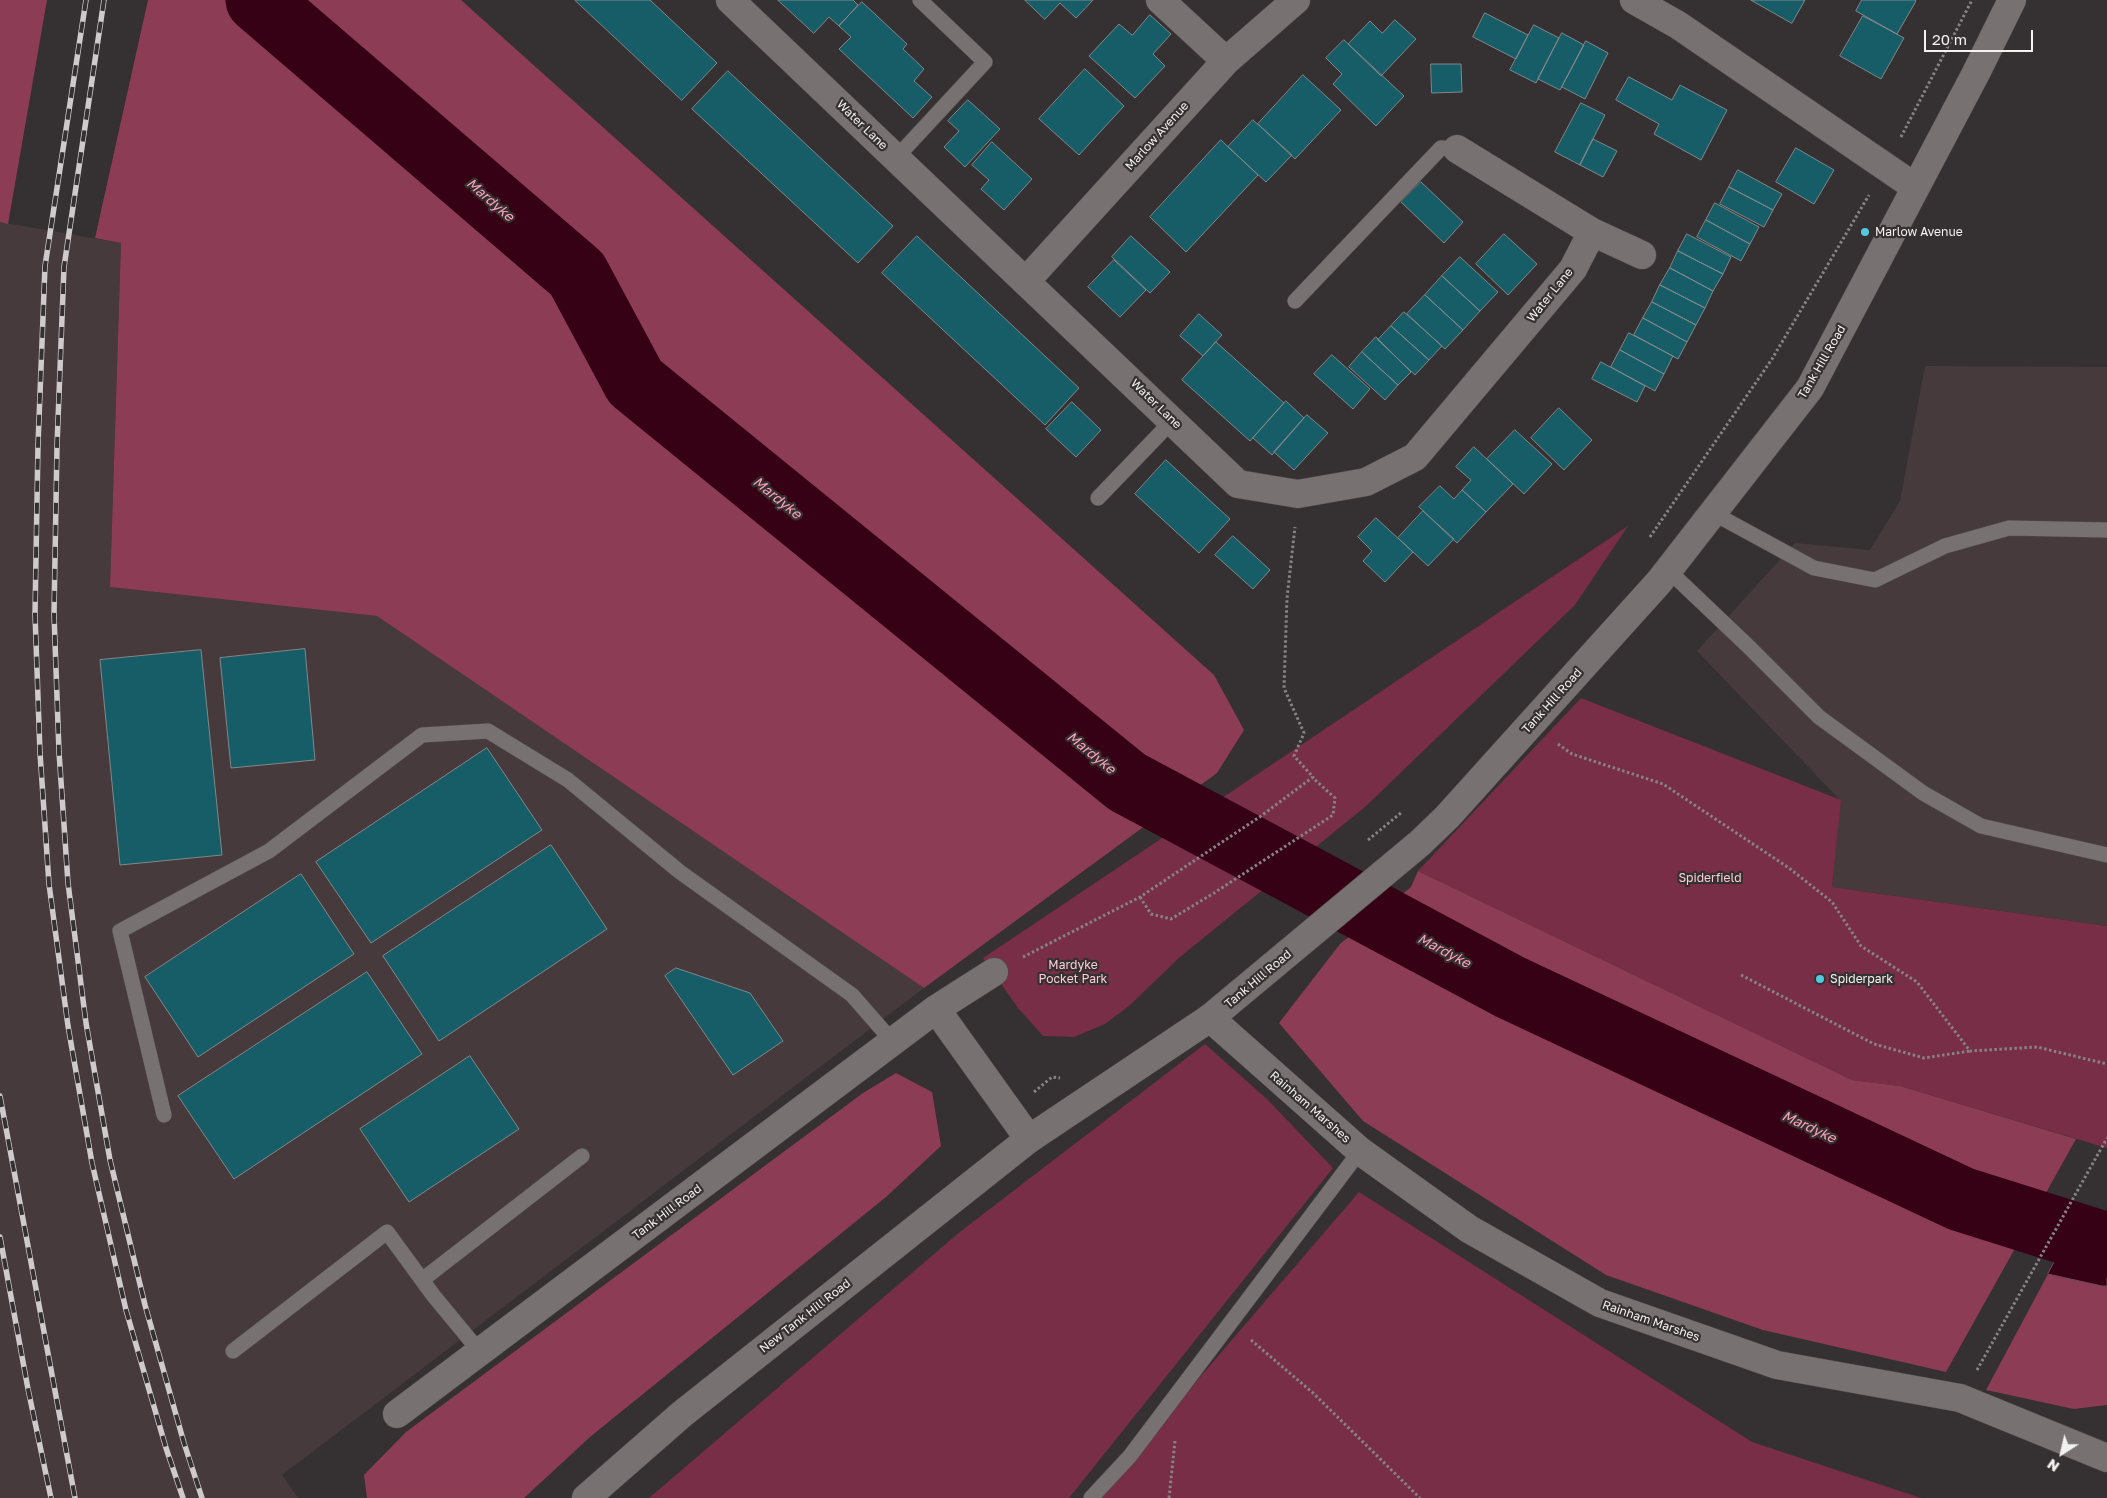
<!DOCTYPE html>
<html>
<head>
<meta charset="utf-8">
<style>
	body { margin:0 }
	#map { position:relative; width:2107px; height:1498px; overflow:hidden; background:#353031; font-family:"Golos Text",sans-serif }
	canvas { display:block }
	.north { position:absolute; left:2037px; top:1428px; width:50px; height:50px; -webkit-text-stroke:4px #353031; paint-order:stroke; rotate:215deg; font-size:14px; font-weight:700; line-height:20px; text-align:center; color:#f4f1f1 }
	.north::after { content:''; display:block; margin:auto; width:18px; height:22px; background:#f4f1f1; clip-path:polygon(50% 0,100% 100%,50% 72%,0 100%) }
	.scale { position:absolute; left:1924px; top:30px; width:109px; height:22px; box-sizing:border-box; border:2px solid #f4f1f1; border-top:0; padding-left:6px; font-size:15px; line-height:18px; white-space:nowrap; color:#f4f1f1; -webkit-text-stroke:4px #353031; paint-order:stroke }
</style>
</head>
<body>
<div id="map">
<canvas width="2107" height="1498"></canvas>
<div class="north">N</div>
<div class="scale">20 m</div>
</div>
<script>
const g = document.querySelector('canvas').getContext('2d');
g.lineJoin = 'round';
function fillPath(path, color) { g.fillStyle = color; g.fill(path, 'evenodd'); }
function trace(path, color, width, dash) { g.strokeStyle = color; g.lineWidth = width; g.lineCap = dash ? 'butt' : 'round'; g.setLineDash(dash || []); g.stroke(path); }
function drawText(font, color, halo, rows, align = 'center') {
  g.font = font + ' "Golos Text",sans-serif'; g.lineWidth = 4.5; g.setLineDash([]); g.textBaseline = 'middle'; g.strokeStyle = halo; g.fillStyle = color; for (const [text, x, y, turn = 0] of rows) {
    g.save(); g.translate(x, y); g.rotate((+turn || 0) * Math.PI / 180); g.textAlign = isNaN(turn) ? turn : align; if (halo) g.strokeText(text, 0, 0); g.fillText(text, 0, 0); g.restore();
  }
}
const built = new Path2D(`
	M 0,222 L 121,243 L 110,587 L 377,616 L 924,988 L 282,1475 L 298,1498 L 0,1498 Z
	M 1925,366 L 2107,367 L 2107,926 L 1832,887 L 1840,800 L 1697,651 L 1795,543 L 1870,550 L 1900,501 Z`);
const green = new Path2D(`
	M 1628,526 L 1575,605 L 1365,807 L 1180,957 L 1129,1006 L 1105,1024 L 1074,1037 L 1043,1036 L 1018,1008 L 983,958 Z
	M 1581,698 L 1841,800 L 1832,887 L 2107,926 L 2107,1148 L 1900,1086 L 1852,1080 L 1418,871 Z
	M 1205,1044 L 1267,1099 L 1333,1168 L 1069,1498 L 649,1498 L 961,1231 Z
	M 1359,1192 L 1752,1442 L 1921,1498 L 1096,1498 Z`);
const forest = new Path2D(`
	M 0,0 L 47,0 L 8,224 L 0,222 Z
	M 148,0 L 461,0 L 1214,675 L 1244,730 L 1217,773 L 924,988 L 377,616 L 110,587 L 121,243 L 95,238 Z
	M 1418,871 L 1852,1080 L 1900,1086 L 2076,1139 L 1946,1372 L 1763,1330 L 1606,1275 L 1363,1121 L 1279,1023 L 1340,944 L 1411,887 Z
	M 896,1073 L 932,1092 L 941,1146 L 886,1197 L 590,1437 L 524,1498 L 367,1498 L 364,1475 L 406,1432 L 863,1093 Z
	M 2048,1274 L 2102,1286 L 2107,1286 L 2107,1405 L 2074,1409 L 1986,1390 Z`);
const water = new Path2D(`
	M 2074,1225 L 2107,1234 L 2107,1286 L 2102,1286 L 2048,1274 Z`);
const river = new Path2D(`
	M 258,0 L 577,274 L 635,382 L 1127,782 L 1510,987 L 1961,1199 L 2107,1245`);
const building = new Path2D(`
	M 575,0 L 650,0 L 717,63 L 682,100 Z
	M 778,0 L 853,0 L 858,5 L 839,26 L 829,17 L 814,33 Z
	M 1025,0 L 1093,0 L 1076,18 L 1060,3 L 1045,19 Z
	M 1751,0 L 1805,0 L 1792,23 Z
	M 1862,0 L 1915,0 L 1916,1 L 1897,34 L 1856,11 Z
	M 862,2 L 907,44 L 903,49 L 924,69 L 914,81 L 932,97 L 913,118 L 839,49 L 851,37 L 839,26 Z
	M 1485,13 L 1528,35 L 1516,59 L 1473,37 Z
	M 1150,15 L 1171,34 L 1153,54 L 1165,66 L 1135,98 L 1089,56 L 1119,24 L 1132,35 Z
	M 1863,16 L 1904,38 L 1881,79 L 1840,56 Z
	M 1395,20 L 1416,39 L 1381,76 L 1348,44 L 1370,21 L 1382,33 Z
	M 1534,25 L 1559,38 L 1536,83 L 1510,70 Z
	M 1562,33 L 1584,45 L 1560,90 L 1538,79 Z
	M 1344,40 L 1404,96 L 1376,126 L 1333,84 L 1342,74 L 1326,58 Z
	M 1586,41 L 1608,53 L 1585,99 L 1562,87 Z
	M 1431,64 L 1461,64 L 1462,92 L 1432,93 Z
	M 1085,69 L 1124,106 L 1079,155 L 1039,119 Z
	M 728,71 L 893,226 L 858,263 L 692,109 Z
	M 1303,75 L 1341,110 L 1295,159 L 1258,124 Z
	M 1629,77 L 1672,100 L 1680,85 L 1727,110 L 1701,160 L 1654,134 L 1659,124 L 1616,100 Z
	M 968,100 L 1000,129 L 965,167 L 944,147 L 959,131 L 948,121 Z
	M 1581,103 L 1605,115 L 1580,165 L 1555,152 Z
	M 1253,120 L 1292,155 L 1266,182 L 1228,147 Z
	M 1593,139 L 1617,151 L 1603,177 L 1580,165 Z
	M 1221,140 L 1258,175 L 1186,252 L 1150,217 Z
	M 992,142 L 1032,179 L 1004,210 L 981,189 L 989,180 L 972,165 Z
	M 1796,148 L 1834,170 L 1814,204 L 1776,182 Z
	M 1738,170 L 1782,194 L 1773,210 L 1729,187 Z
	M 1421,182 L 1463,222 L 1444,243 L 1401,202 Z
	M 1729,187 L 1773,210 L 1764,227 L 1720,204 Z
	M 1715,203 L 1759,227 L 1750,244 L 1706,220 Z
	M 1706,220 L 1750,244 L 1741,261 L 1697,237 Z
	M 1504,234 L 1537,264 L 1508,295 L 1476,264 Z
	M 1687,234 L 1731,257 L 1723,274 L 1678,251 Z
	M 917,236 L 1079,388 L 1045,425 L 882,273 Z
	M 1131,236 L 1170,272 L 1150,293 L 1112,257 Z
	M 1678,251 L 1723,274 L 1713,291 L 1670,268 Z
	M 1460,257 L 1498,292 L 1480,311 L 1442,276 Z
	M 1114,260 L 1146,290 L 1120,317 L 1088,287 Z
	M 1670,268 L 1713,291 L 1705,308 L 1660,285 Z
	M 1442,276 L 1480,311 L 1463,330 L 1425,295 Z
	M 1660,285 L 1705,308 L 1696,325 L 1652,302 Z
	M 1425,295 L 1463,330 L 1445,349 L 1407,314 Z
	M 1652,302 L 1696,325 L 1687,342 L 1643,318 Z
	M 1404,312 L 1442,346 L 1429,360 L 1391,326 Z
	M 1199,314 L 1222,335 L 1203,356 L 1180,336 Z
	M 1643,318 L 1687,342 L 1678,359 L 1634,335 Z
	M 1391,326 L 1429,360 L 1415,375 L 1378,340 Z
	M 1629,333 L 1673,356 L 1664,374 L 1620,350 Z
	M 1376,337 L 1411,372 L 1398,385 L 1362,352 Z
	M 1216,342 L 1284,403 L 1250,441 L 1182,380 Z
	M 1620,350 L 1664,374 L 1655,391 L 1611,367 Z
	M 1362,352 L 1398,385 L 1385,400 L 1349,367 Z
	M 1332,355 L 1370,389 L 1353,409 L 1314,374 Z
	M 1601,362 L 1645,386 L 1637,402 L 1592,379 Z
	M 1286,401 L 1304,418 L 1272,455 L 1253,438 Z
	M 1072,402 L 1101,430 L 1076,457 L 1046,429 Z
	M 1559,408 L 1592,440 L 1564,470 L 1531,438 Z
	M 1307,415 L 1328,433 L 1294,470 L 1274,452 Z
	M 1515,430 L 1552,464 L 1524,494 L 1487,459 Z
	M 1474,447 L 1513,484 L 1486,512 L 1462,490 L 1471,480 L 1456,467 Z
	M 1166,460 L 1230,519 L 1199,553 L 1135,494 Z
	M 1440,486 L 1454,499 L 1462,490 L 1486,512 L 1457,543 L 1419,507 Z
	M 1423,511 L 1454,539 L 1428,566 L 1398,538 Z
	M 1376,518 L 1413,552 L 1385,582 L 1363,561 L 1372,551 L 1358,537 Z
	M 1233,536 L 1270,570 L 1253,589 L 1215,555 Z
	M 305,649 L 315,760 L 231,768 L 220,658 Z
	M 201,650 L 222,855 L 120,865 L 100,660 Z
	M 487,748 L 542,830 L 371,943 L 316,862 Z
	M 551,845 L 607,929 L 439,1041 L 383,956 Z
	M 301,874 L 354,954 L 198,1057 L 145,977 Z
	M 676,968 L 750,993 L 783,1041 L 733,1075 L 665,976 Z
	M 367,972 L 422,1054 L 234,1179 L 178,1096 Z
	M 470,1056 L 519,1129 L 409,1202 L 360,1129 Z`);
const path = new Path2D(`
	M 1901,137 L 1972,0
	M 1650,537 L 1772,359 L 1869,195
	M 1558,744 L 1572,754 L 1663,784 L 1789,868 L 1832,902 L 1861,946 L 1917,982 L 1970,1051 L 2037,1047 L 2107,1064
	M 1368,840 L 1402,812
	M 1140,897 L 1151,914 L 1171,919 L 1214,893 L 1333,815 L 1335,798 L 1313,778
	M 1023,957 L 1140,897 L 1261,816 L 1313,777 L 1294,756 L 1304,733 L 1284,688 L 1287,598 L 1295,527
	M 1741,975 L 1874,1044 L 1924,1058 L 1970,1051
	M 1034,1092 L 1052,1077 L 1060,1078
	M 1251,1340 L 1313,1393 L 1420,1498
	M 1977,1370 L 2107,1138
	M 1169,1498 L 1175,1441`);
const service = new Path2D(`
	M 896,158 L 985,62 L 920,0
	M 1295,301 L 1441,148 L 1457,149
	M 1098,498 L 1173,420
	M 1713,513 L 1814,568 L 1875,580 L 1945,546 L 2009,528 L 2107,530
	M 1668,570 L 1749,647 L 1819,717 L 1923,793 L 1981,826 L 2107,855
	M 164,1115 L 120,931 L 269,851 L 422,735 L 488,731 L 568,780 L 680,872 L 852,995 L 893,1042
	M 422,1280 L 582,1156
	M 233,1351 L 387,1232 L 433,1295 L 480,1352
	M 1091,1498 L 1130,1456 L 1360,1151`);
const minor = new Path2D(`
	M 730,0 L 1238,484 L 1298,494 L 1366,482 L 1415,457 L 1573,269 L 1592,232
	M 1160,0 L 1226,61
	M 1634,0 L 1678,25 L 1915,187
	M 1457,149 L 1592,232 L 1642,255
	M 1026,281 L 1226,61 L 1296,0
	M 936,1009 L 1029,1139
	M 1210,1018 L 1360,1151 L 1469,1229 L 1600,1303 L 1777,1365 L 1960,1398 L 2107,1458
	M 397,1414 L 936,1009 L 994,972`);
const tertiary = new Path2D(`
	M 586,1498 L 682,1414 L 1029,1139 L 1210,1018 L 1420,843 L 1447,817 L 1659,582 L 1810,388 L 1976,73 L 2012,0`);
const rail = new Path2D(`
	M 86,0 L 45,266 L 38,445 L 35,614 L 40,753 L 49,884 L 68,1026 L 92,1163 L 126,1310 L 166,1448 L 183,1498
	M 104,0 L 64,267 L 57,446 L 54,614 L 59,752 L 68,883 L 86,1023 L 110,1160 L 145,1305 L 184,1443 L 202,1498
	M 0,1096 L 75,1498
	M 0,1237 L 28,1389 L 51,1498`);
const markers = [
	[1865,232,5,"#54cade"],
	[1820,979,5,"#54cade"]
];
const streetNames = [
	["Water Lane",862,125,44],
	["Marlow Avenue",1157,136,-48],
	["Water Lane",1550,295,-51],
	["Tank Hill Road",1822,362,-60],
	["Water Lane",1156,404,44],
	["Tank Hill Road",1552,701,-48],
	["Tank Hill Road",1258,979,-40],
	["Rainham Marshes",1310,1107,41],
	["Tank Hill Road",667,1212,-37],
	["New Tank Hill Road",805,1316,-38],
	["Rainham Marshes",1651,1321,19]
];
const poiNames = [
	["Marlow Avenue",1875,232],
	["Spiderpark",1830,979]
];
const parkNames = [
	["Spiderfield",1710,878],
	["Mardyke",1073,965],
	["Pocket Park",1073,979]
];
const waterNames = [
	["Mardyke",490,200,41],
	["Mardyke",777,498,39],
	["Mardyke",1091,753,39],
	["Mardyke",1444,951,28],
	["Mardyke",1809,1127,25]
];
fillPath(built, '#463a3d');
fillPath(green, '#772e46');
fillPath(forest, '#8d3c56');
fillPath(water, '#360015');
trace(water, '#6f4857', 1);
trace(river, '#360015', 65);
fillPath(building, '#175d68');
trace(building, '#818889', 1);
trace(service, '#514c4d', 16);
trace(minor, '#514c4d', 29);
trace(tertiary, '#514c4d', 29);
trace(path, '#878283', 3, [2.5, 2.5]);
trace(service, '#777172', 15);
trace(minor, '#777172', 28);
trace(tertiary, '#777172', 28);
trace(rail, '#cfcbcc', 5.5);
trace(rail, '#353031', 4, [11]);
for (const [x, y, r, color] of markers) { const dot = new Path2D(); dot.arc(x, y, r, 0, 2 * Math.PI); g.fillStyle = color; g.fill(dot); trace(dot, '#353031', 2); }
drawText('12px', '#f4f1f1', '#353031', streetNames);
drawText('12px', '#f4f1f1', '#353031', poiNames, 'left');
drawText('12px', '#fdccd8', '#353031', parkNames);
drawText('italic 14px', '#fea0ba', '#353031', waterNames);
</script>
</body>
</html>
